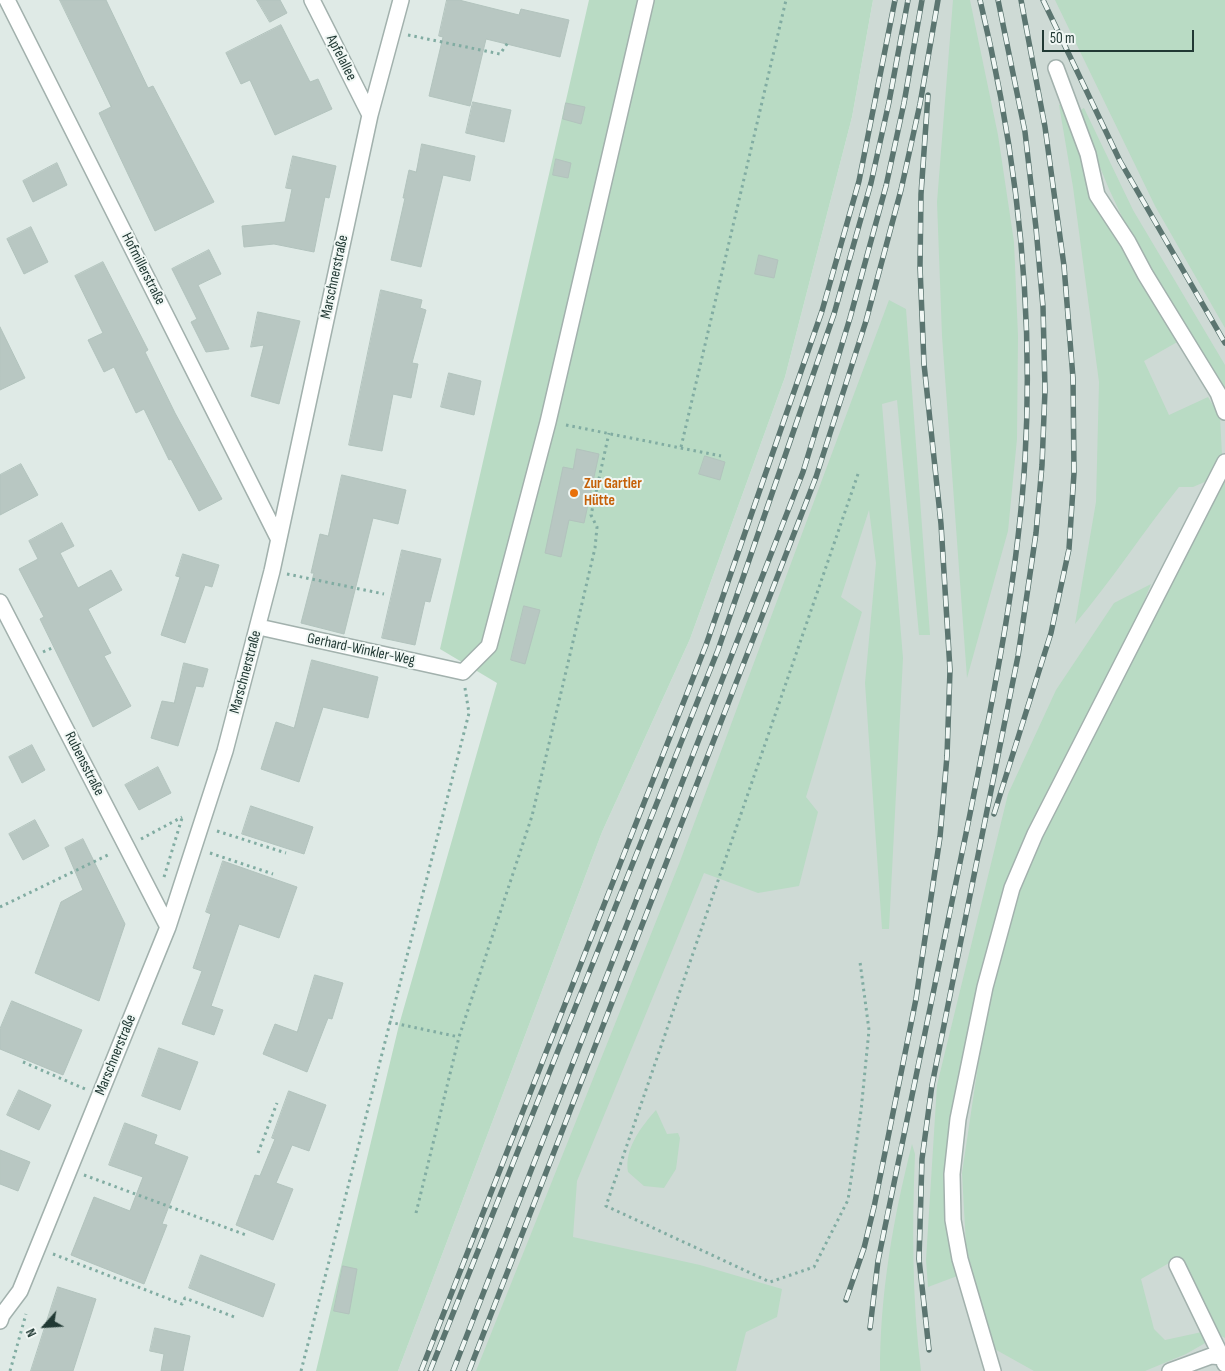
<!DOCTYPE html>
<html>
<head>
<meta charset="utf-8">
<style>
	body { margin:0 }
	#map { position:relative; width:1225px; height:1371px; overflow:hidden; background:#dfeae6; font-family:"Sofia Sans Condensed",sans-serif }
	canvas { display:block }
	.north { position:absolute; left:20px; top:1301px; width:50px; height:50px; -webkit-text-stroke:4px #f0f7f4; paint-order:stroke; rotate:244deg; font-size:14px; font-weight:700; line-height:20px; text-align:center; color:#213934 }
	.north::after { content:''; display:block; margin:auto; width:18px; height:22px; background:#213934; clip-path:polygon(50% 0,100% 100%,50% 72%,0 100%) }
	.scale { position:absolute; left:1042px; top:30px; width:152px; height:22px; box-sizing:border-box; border:2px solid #213934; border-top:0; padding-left:6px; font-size:15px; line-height:18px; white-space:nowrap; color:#213934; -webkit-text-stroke:4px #f0f7f4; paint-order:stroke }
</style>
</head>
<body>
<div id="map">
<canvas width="1225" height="1371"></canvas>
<div class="north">N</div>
<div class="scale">50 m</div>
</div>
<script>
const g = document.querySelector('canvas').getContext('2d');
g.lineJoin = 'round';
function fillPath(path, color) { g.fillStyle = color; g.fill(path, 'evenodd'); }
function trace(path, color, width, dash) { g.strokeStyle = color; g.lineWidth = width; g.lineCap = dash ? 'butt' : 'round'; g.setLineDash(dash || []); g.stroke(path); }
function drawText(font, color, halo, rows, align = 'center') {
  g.font = font + ' "Sofia Sans Condensed",sans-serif'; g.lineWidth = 4; g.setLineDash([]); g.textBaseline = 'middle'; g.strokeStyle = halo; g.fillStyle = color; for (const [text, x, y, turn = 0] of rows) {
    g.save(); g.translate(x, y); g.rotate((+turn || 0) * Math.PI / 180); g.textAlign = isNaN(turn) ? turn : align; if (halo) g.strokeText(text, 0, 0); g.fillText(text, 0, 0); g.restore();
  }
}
const built = new Path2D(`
	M 873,0 L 1225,0 L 1225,1371 L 398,1371 L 602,832 L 690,639 L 785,377 L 852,117 Z`);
const green = new Path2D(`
	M 589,0 L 873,0 L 852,117 L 785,377 L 690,639 L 602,832 L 398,1371 L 316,1371 L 399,1025 L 497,683 L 440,649 Z
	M 953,0 L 970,0 L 998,135 L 1014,242 L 1018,336 L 1017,439 L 1008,531 L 967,678 L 942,336 L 937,202 Z
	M 1055,0 L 1225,0 L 1225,328 L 1155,206 Z
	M 1065,102 L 1092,191 L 1179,341 L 1144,361 L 1169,415 L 1208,397 L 1220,417 L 1222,455 L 1207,481 L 1193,487 L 1179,487 C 1143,532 1112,580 1075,624 L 1096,502 L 1099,382 L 1073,187 L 1059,105 Z
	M 1084,108 L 1133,210 L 1225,365 L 1225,399 L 1139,253 L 1109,189 L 1077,112 Z
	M 889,300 L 906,309 L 930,635 L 919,635 L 897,400 L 882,404 L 903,658 L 889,929 L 882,929 L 865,683 L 876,563 L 869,510 L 841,597 L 862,612 L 806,797 L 818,812 L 799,886 L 758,893 L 704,873 L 577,1181 L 573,1237 L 700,1265 L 782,1289 L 777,1317 L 746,1332 L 736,1371 L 476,1371 L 679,864 Z
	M 1225,479 L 1225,1338 L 1217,1334 L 1178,1258 L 1141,1279 L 1154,1329 L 1165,1340 L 1202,1332 L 1207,1342 L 1186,1354 L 1145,1371 L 1034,1371 L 991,1347 L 966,1246 L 962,1173 L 990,985 L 1014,891 L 1158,601 Z
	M 1151,584 L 1136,621 L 1030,834 L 951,1116 L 960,1275 L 928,1287 L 926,1260 L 937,1085 L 1008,794 L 1056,690 L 1114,603 Z
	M 656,1110 L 667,1134 L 678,1133 L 680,1138 L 676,1169 L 664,1188 L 644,1186 L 628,1172 C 624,1149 641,1127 656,1110 Z
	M 912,1144 L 915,1154 C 912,1227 912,1299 921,1371 L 880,1371 C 880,1294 893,1219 912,1144 Z`);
const building = new Path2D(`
	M 60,0 L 106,0 L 148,88 L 153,86 L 214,202 L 155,231 L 99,113 L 111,107 Z
	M 257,0 L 280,0 L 287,13 L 270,22 Z
	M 447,0 L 459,0 L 519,15 L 521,9 L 569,20 L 560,57 L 486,39 L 470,106 L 429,96 L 443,37 L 439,36 Z
	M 281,25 L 310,82 L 318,79 L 332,109 L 275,135 L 250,80 L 241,84 L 226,53 Z
	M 473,102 L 511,110 L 504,142 L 466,133 Z
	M 566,103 L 585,107 L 581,124 L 563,119 Z
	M 422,144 L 475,156 L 470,181 L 443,175 L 421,267 L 391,260 L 405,198 L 403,198 L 409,170 L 416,172 Z
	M 293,156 L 336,166 L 329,198 L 325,197 L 314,252 L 274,244 L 244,247 L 242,226 L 285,222 L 292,189 L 286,188 Z
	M 556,159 L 571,163 L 568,178 L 553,175 Z
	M 57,163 L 67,185 L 33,202 L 23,181 Z
	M 31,227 L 48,262 L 24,274 L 7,239 Z
	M 209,250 L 221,274 L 198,285 L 229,349 L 206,352 L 191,322 L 197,319 L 172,269 Z
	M 759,255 L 778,260 L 774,278 L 755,274 Z
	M 103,262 L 148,350 L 145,352 L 175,413 L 222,499 L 199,511 L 171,459 L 169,460 L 144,409 L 136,413 L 114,367 L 104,372 L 88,340 L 103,333 L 75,276 Z
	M 381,290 L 422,300 L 420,308 L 426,310 L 412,363 L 418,364 L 411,398 L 393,394 L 382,451 L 349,445 Z
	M 258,312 L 300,321 L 279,404 L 251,396 L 264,345 L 251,347 Z
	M 0,327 L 25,378 L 0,390 Z
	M 449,373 L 481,381 L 474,415 L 441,407 Z
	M 577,449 L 599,454 L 584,523 L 569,520 L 561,557 L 545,553 L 563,467 L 573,469 Z
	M 705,456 L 725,462 L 720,480 L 699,474 Z
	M 21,464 L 38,495 L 0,515 L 0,475 Z
	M 342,475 L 406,490 L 398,524 L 373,518 L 344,634 L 301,623 L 314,573 L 311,573 L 320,534 L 328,536 Z
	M 62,523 L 74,546 L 60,553 L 78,588 L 111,570 L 122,590 L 88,609 L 111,653 L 104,656 L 131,706 L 93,727 L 40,619 L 44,617 L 19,569 L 38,559 L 29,541 Z
	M 402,550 L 441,559 L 430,602 L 425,601 L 415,645 L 382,638 Z
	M 183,554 L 219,565 L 212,587 L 205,585 L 185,643 L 161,635 L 180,577 L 176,576 Z
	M 524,606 L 540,610 L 525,664 L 511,660 Z
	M 312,660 L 378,677 L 368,718 L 323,707 L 299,782 L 261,769 L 276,722 L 294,728 Z
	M 184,663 L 208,669 L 203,687 L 196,686 L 178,746 L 151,738 L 162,701 L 174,703 Z
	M 32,745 L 45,770 L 22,783 L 9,757 Z
	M 158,767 L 171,793 L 139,810 L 125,785 Z
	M 251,806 L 313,827 L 304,854 L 242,834 Z
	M 35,820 L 49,846 L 23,860 L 9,834 Z
	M 83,839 L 125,924 L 99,1001 L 35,973 L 61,902 L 83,890 L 65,848 Z
	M 223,861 L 297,887 L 279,938 L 239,924 L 211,1006 L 223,1010 L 214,1035 L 182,1024 L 202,971 L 193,968 L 211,914 L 206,912 Z
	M 315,975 L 343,983 L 332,1019 L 328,1018 L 307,1072 L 263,1054 L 275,1024 L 297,1032 Z
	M 12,1001 L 82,1030 L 63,1075 L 0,1049 L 0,1029 Z
	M 159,1048 L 198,1062 L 180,1110 L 142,1096 Z
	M 19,1090 L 51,1105 L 39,1130 L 7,1115 Z
	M 289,1091 L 326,1105 L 309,1151 L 292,1145 L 276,1183 L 293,1189 L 273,1240 L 236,1225 L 255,1175 L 260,1176 L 275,1139 L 272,1138 Z
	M 125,1123 L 157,1135 L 154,1144 L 188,1157 L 162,1224 L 167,1225 L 144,1284 L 71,1255 L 94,1197 L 130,1211 L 143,1177 L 109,1165 Z
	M 0,1150 L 30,1162 L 18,1191 L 0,1184 Z
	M 201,1255 L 275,1284 L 263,1317 L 189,1288 Z
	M 343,1266 L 357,1269 L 349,1314 L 334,1311 Z
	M 58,1287 L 96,1299 L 73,1371 L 31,1371 Z
	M 155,1328 L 190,1336 L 183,1371 L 161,1371 L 164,1354 L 150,1351 Z`);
const path = new Path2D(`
	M 408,35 L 500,54 L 509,41
	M 566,425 L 721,456
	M 681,447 L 786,0
	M 858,474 L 606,1206 L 770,1282 L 814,1267 L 848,1200 L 861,1111 L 869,1030 L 860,962
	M 287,574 L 384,594
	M 43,652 L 54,647
	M 217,831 L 286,853
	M 141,839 L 182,817
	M 210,853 L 273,874
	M 164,877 L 182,818
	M 0,907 L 110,854
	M 389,1022 L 459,1037
	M 23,1062 L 85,1089
	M 258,1153 L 277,1103
	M 84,1175 L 246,1235
	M 416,1213 L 459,1037 L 532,816 L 595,548 L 597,527 L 591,515 L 609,433
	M 53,1254 L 182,1304 L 185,1298 L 237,1318
	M 10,1371 L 26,1314
	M 301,1371 L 469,713 L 465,688`);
const minor = new Path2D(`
	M 7,0 L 278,538
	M 312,0 L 370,115
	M 1056,68 L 1088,154 L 1097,195 L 1128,242 L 1145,274 L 1218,393 L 1225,412
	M 0,602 L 168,927
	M 259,627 L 463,672 L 489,646 L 548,422 L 646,0
	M 1177,1265 L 1225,1364
	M 0,1321 L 2,1315 L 20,1291 L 168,927 L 225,751 L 272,571 L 370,115 L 401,0
	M 993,1371 L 960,1259 L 953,1220 L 952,1174 L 958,1119 L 985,987 L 1012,888 L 1035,834 L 1225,462
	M 1170,1371 L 1211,1356 L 1223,1357`);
const rail = new Path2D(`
	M 1043,0 L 1120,161 L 1225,343
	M 994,814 L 1051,633 L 1069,549 L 1074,473 L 1073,378 L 1064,266 L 1045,127 L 1021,0
	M 846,1300 L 864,1248 L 874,1207 L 916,999 L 940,837 L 947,756 L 950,670 L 941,524 L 924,364 L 920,267 L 921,194 L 928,95
	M 870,1328 L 878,1261 C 908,1112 940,963 970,814 C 993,697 1018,578 1025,459 C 1034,305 1016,149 980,0
	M 929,1350 L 919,1259 L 922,1159 L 932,1085 L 1018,656 L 1036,533 L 1042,465 L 1045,390 L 1043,307 L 1036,228 L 1025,132 L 998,0
	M 421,1371 L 706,645 L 822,311 L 859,181 L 895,0
	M 430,1371 L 718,650 L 834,314 L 871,183 L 889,102 L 908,0
	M 453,1371 L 803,472 L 850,318 L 886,186 L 904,103 L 922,0
	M 469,1371 L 816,477 L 866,321 L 901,190 L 920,104 L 938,0`);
const markers = [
	[574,493,5,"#e8710a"]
];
const streetNames = [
	["Apfelallee",341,58,63],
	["Hofmillerstraße",143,269,63],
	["Marschnerstraße",335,277,-78],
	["Gerhard-Winkler-Weg",361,650,12],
	["Marschnerstraße",246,672,-75],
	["Rubensstraße",84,764,63],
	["Marschnerstraße",116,1055,-68]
];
const foodNames = [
	["Zur Gartler",584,484],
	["Hütte",584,501]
];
fillPath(built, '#cedad5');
fillPath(green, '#b9dbc4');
fillPath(building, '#b8c7c2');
trace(building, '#b2c3bd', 1);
trace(minor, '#a2b1ad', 18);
trace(path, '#81aca2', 3, [2.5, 4]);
trace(minor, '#fff', 15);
trace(rail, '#5b7570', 5.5);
trace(rail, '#f0f7f4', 4, [11]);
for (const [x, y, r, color] of markers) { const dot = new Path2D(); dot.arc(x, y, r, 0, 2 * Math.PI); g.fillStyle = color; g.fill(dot); trace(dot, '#f0f7f4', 2); }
drawText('15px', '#213934', '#f0f7f4', streetNames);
drawText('bold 15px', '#c56008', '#f0f7f4', foodNames, 'left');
</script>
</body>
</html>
